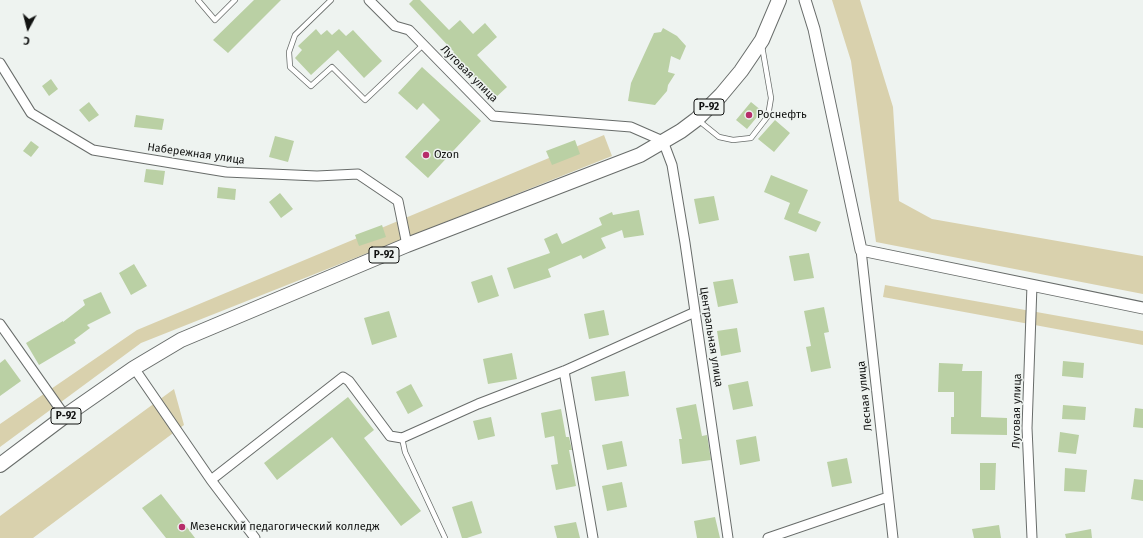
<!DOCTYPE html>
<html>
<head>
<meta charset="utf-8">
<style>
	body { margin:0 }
	#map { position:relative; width:1143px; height:538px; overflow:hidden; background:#eef3f0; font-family:"Fira Sans",sans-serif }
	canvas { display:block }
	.north { position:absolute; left:8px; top:8px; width:40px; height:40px; -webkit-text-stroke:3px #eef3f0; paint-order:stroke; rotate:187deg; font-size:11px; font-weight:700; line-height:16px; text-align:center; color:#111211 }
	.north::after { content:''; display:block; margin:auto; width:14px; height:18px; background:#111211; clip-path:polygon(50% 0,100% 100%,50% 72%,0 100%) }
</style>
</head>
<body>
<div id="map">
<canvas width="1143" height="538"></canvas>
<div class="north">С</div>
</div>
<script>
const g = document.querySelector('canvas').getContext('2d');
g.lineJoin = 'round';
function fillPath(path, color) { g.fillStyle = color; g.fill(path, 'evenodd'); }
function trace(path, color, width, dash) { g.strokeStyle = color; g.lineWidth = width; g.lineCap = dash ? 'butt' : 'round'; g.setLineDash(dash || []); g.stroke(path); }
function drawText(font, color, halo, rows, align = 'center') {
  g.font = font + ' "Fira Sans",sans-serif'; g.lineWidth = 3; g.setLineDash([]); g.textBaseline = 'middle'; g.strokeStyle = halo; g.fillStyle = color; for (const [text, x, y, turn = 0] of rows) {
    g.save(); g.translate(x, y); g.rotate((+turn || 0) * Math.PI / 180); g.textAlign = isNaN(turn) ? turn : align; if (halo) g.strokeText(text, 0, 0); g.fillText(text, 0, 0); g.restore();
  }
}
const green = new Path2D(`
	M 832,0 L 860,0 L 893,107 L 899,201 L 932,219 L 1143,256 L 1143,294 L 876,242 L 851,61 Z
	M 604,135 L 612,156 L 141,343 L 0,447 L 0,424 L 137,330 Z
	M 885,285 L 1143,331 L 1143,345 L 883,297 Z
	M 174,389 L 184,425 L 33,538 L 0,538 L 0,516 Z`);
const building = new Path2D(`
	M 254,0 L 281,0 L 228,53 L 213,40 Z
	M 413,0 L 420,0 L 449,30 L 460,20 L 473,34 L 485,23 L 497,37 L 477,55 L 507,87 L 494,99 L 452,53 L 454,52 L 409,4 Z
	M 663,28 L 677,36 L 686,46 L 680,60 L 671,56 L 668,72 L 675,74 L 668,85 L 667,91 L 655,105 L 628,101 L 631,83 L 654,33 L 661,32 Z
	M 316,29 L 321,35 L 327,30 L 332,35 L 339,29 L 346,36 L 353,30 L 382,61 L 364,78 L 338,50 L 311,75 L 295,58 L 302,50 L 298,46 Z
	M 422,67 L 481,121 L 428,178 L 405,157 L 440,120 L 423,103 L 417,110 L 398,93 Z
	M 51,79 L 58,89 L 49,96 L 42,86 Z
	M 89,102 L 99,115 L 89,122 L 79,110 Z
	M 751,102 L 762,111 L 747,129 L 736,120 Z
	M 136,115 L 164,119 L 162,130 L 134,127 Z
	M 775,120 L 790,133 L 774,152 L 758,139 Z
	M 275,136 L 294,141 L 288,162 L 269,157 Z
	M 575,140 L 580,154 L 552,165 L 546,151 Z
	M 31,141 L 39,147 L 31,157 L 23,151 Z
	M 146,169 L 165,171 L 163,185 L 144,182 Z
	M 771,175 L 808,190 L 798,213 L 821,222 L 816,232 L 784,219 L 790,203 L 764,192 Z
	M 218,187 L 236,189 L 235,200 L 217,198 Z
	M 280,193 L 293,209 L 281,218 L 269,202 Z
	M 714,196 L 719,220 L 699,224 L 694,199 Z
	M 639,210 L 644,235 L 624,238 L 622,230 L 601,238 L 606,248 L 583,259 L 581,255 L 548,269 L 551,277 L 514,289 L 507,268 L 550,253 L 544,239 L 557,233 L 562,244 L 602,225 L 599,218 L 612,212 L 613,215 Z
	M 382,225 L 386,237 L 359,246 L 355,235 Z
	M 809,253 L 814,278 L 794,281 L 789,256 Z
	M 134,264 L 147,286 L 131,295 L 119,273 Z
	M 492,275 L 499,296 L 478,303 L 471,282 Z
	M 733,279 L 738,303 L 718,307 L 713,282 Z
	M 101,292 L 111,313 L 87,325 L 90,328 L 74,340 L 76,343 L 39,365 L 26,343 L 63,321 L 63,322 L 85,305 L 83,300 Z
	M 824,307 L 829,332 L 824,333 L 831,368 L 811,372 L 806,347 L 811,346 L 804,311 Z
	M 604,310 L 609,335 L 589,339 L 584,314 Z
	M 389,311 L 397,337 L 372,345 L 364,318 Z
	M 737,328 L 741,352 L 721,356 L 717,331 Z
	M 512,353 L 517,379 L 488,384 L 483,359 Z
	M 5,359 L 21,381 L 0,396 L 0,363 Z
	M 1063,361 L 1084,363 L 1083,378 L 1062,376 Z
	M 939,363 L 963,364 L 962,371 L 982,371 L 981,417 L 1007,418 L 1007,435 L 951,434 L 951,417 L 954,417 L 954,392 L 938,392 Z
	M 625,371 L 629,396 L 595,401 L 591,377 Z
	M 748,381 L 753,406 L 733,410 L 728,385 Z
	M 411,384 L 423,406 L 408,414 L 396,392 Z
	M 348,397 L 374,430 L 364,438 L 421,511 L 401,526 L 332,437 L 277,480 L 264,463 Z
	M 696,404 L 702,436 L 707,435 L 711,460 L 682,464 L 679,439 L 682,439 L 676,408 Z
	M 1063,405 L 1086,407 L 1085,420 L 1062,419 Z
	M 1135,408 L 1143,409 L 1143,428 L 1133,427 Z
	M 561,409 L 566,437 L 569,437 L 572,450 L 569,450 L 576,486 L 556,490 L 551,465 L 558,464 L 554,436 L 545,438 L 541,413 Z
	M 491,417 L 495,436 L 478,440 L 473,421 Z
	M 1060,432 L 1079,435 L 1076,454 L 1058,452 Z
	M 756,436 L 760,461 L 740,465 L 736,440 Z
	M 622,441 L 627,466 L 607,470 L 602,445 Z
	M 847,458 L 852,483 L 832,487 L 827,462 Z
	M 980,463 L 996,463 L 995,490 L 980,490 Z
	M 1065,468 L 1087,470 L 1085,492 L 1064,491 Z
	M 1134,479 L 1143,480 L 1143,501 L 1131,499 Z
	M 622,482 L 627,507 L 607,511 L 602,486 Z
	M 161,494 L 183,522 L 195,538 L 166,538 L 142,508 Z
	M 472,501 L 482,533 L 467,538 L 462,538 L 452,507 Z
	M 715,517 L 720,538 L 697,538 L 694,521 Z
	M 576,522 L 580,538 L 557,538 L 554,526 Z
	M 999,525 L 1001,538 L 974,538 L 972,529 Z
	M 1091,529 L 1092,538 L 1066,538 L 1065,534 Z`);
const service = new Path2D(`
	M 198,0 L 215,20 L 235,0
	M 331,0 L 295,35 L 289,52 L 290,67 L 311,86 L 332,67 L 365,100 L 423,45
	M 698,120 L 719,137 L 733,140 L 751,138 L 768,116 L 771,98 L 762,46
	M 402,438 L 405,452 L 445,538`);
const minor = new Path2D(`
	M 369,0 L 395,26 L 409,30 L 493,116 L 631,127 L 663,141 L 672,165 L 685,243 L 728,538
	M 0,63 L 31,113 L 93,150 L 226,172 L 317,176 L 358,174 L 398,201 L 407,245
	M 861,250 L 893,538
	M 0,324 L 65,416
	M 134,368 L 211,480 L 343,377 L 349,381 L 390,436 L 402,438 L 478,404 L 564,371 L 695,312
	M 564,371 L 593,538
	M 211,480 L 255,538
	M 768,538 L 888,497
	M 1032,538 L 1027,428 L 1032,285`);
const tertiary = new Path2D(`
	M 805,0 L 814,29 L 861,250 L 1143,308`);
const primary = new Path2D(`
	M 0,465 L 65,416 L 134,368 L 181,340 L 407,245 L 640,155 L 681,131 L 697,119 L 721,95 L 741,71 L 762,40 L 779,0`);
const markers = [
	[749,115,4,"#b72d6a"],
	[426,155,4,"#b72d6a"],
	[182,527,4,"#b72d6a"]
];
const shields = [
	[709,107,30],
	[384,255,30],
	[66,416,30]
];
const shieldNames = [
	["Р-92",709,107],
	["Р-92",384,255],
	["Р-92",66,416]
];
const streetNames = [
	["Луговая улица",469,74,45],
	["Набережная улица",196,154,8],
	["Центральная улица",711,337,81],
	["Лесная улица",865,396,-96],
	["Луговая улица",1017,411,-89]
];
const poiNames = [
	["Роснефть",757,115],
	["Ozon",434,155],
	["Мезенский педагогический колледж",190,527]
];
fillPath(green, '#d9d1ad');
fillPath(building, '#bad0a4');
trace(service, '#686c6a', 6);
trace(minor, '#686c6a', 11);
trace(tertiary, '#686c6a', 13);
trace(primary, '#686c6a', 16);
trace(service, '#fff', 4.5);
trace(minor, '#fff', 9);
trace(tertiary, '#fff', 11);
trace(primary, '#fff', 14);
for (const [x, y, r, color] of markers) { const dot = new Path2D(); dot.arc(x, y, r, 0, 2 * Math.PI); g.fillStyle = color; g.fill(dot); trace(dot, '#eef3f0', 1.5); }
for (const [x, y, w] of shields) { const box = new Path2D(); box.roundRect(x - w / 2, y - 8, w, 16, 3); g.fillStyle = '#eef3f0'; g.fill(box); trace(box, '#111211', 1); }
drawText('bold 10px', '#111211', null, shieldNames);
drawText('11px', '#111211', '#eef3f0', streetNames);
drawText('11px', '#111211', '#eef3f0', poiNames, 'left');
</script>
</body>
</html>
